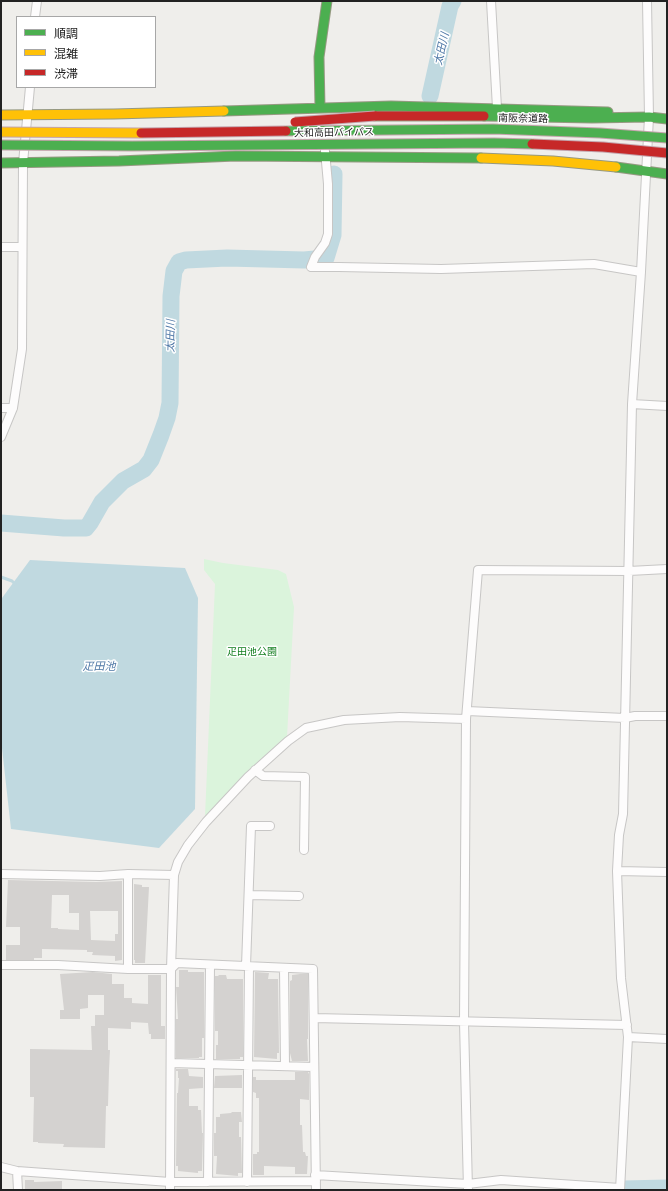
<!DOCTYPE html>
<meta charset="utf-8">
<style>
body{margin:0}
#map{position:relative;width:668px;height:1191px;overflow:hidden;background:#efeeeb;font-family:Arial,"Noto Sans JP",sans-serif}
canvas{display:block}
.frame{position:absolute;inset:0;border:2px solid #222;pointer-events:none}
.legend{position:absolute;left:16px;top:16px;width:140px;height:72px;box-sizing:border-box;background:#fff;border:1px solid #a7a7a7;margin:0;padding:5px 7px;list-style:none;font-size:12px;color:#222}
.legend li{display:flex;align-items:center;gap:8px;height:20px}
.legend b{width:20px;border:1px solid #a7a7a7}
</style>
<div id="map">
<canvas width="668" height="1191"></canvas>
<div class="frame"></div>
<ul class="legend">
<li><b style="height:5px;background:#4caf50"></b>順調</li>
<li><b style="height:5px;background:#ffc107"></b>混雑</li>
<li><b style="height:5px;background:#c62828"></b>渋滞</li>
</ul>
</div>
<script>
const context = document.querySelector('canvas').getContext('2d');
context.lineJoin = 'round';
function paint(path, color) {
  context.fillStyle = color;
  context.fill(path, 'evenodd');
}
function toPath(rows) {
  const path = new Path2D();
  for (const r of rows) {
    path.moveTo(r[0], r[1]);
    for (let i = 2; i < r.length; i += 2) path.lineTo(r[i], r[i + 1]);
  }
  return path;
}
function strokePath(path, color, width, dash) {
  context.strokeStyle = color;
  context.lineWidth = width;
  context.lineCap = dash ? 'butt' : 'round';
  context.setLineDash(dash || []);
  context.stroke(path);
}
function write(font, color, halo, rows, align = 'center') {
  context.font = font + ' Arial,"Noto Sans JP",sans-serif';
  context.lineWidth = 3;
  context.setLineDash([]);
  context.textBaseline = 'middle';
  context.strokeStyle = halo;
  context.fillStyle = color;
  for (const [text, x, y, turn = 0] of rows) {
    context.save();
    context.translate(x, y);
    context.rotate((+turn || 0) * Math.PI / 180);
    context.textAlign = isNaN(turn) ? turn : align;
    if (halo) context.strokeText(text, 0, 0);
    context.fillText(text, 0, 0);
    context.restore();
  }
}
paint(toPath([
 [204,559,223,563,278,570,286,574,294,607,287,737,205,816,215,584,204,570]
]), '#dbf4dc');
paint(toPath([
 [30,560,185,568,198,598,195,809,159,848,11,829,1,739,2,598]
]), '#c0d9e0');
strokePath(toPath([
 [1,577,12,581,15,584]
]), '#c0d9e0', 3);
strokePath(toPath([
 [430,96,450,6,453,1],
 [1,523,64,528,86,528,90,523,102,502,123,481,144,469,151,460,161,435,167,418,170,403,171,296,174,271,179,262,186,260,227,258,304,260,326,258,333,235,334,174],
 [623,1190,623,1189,667,1188]
]), '#c0d9e0', 17);
paint(toPath([
 [8,880,96,882,122,881,122,960,115,961,115,956,92,955,93,952,87,952,87,950,42,949,42,958,34,958,34,960,6,960,6,945,20,945,20,927,6,927],
 [52,895,69,895,69,913,79,913,79,930,58,929,58,928,51,928],
 [90,911,118,911,118,934,115,934,115,941,91,940],
 [134,884,142,885,142,887,149,887,145,963,135,963,135,960,134,960],
 [179,970,188,970,188,972,204,972,204,1038,202,1038,202,1057,199,1057,199,1058,176,1058,176,1019,178,1019,176,987,179,987],
 [93,972,112,974,112,984,124,984,124,998,132,998,132,1003,148,1004,148,975,161,975,161,1026,165,1026,165,1039,151,1039,151,1034,149,1034,148,1023,131,1022,131,1029,108,1028,108,1050,110,1050,109,1070,108,1106,106,1106,105,1148,63,1147,64,1144,38,1143,38,1142,33,1142,34,1097,30,1097,30,1049,92,1050,91,1026,95,1026,95,1015,104,1015,104,995,88,995,88,1008,80,1009,80,1019,60,1019,60,1010,64,1010,60,974],
 [255,972,269,973,268,979,278,979,279,1053,277,1053,277,1059,254,1057],
 [300,974,308,974,308,1039,307,1039,308,1061,292,1061,290,1053,290,981,292,980,292,975],
 [219,975,226,975,227,979,243,979,243,1057,240,1057,240,1059,216,1059,216,1045,218,1045,218,1031,215,1031,215,976,218,976],
 [176,1069,188,1069,189,1076,203,1077,203,1088,189,1089,189,1106,198,1106,198,1110,201,1110,202,1133,203,1133,202,1171,198,1171,198,1173,178,1171,178,1166,176,1166,177,1093,178,1093,179,1078,178,1078,178,1071,176,1071],
 [295,1072,308,1072,309,1074,309,1100,300,1099,300,1125,302,1125,303,1152,305,1152,306,1156,308,1156,307,1174,295,1174,295,1167,264,1166,264,1175,253,1175,253,1154,257,1154,257,1152,259,1152,259,1098,256,1098,256,1093,253,1092,253,1077,256,1077,256,1080,295,1080],
 [242,1075,242,1088,214,1088,215,1076],
 [232,1112,241,1112,242,1122,239,1122,239,1137,241,1137,242,1173,238,1173,238,1176,216,1174,217,1156,214,1156,214,1133,216,1133,216,1117,220,1117,220,1114,231,1113],
 [25,1180,34,1180,34,1182,36,1182,62,1181,62,1190,25,1190]
]), '#d4d2d0');
const street = toPath([
 [491,1,497,108],
 [35,17,37,1],
 [325,151,328,184,328,234,325,243,315,257,311,267,339,267,441,269,594,264,641,272],
 [1,247,22,247],
 [632,404,667,406],
 [1,408,13,408],
 [1,437,13,408,22,349,23,163,30,87],
 [467,711,625,718,635,716,667,716],
 [255,770,263,776,305,777,304,850],
 [617,871,667,872],
 [1,874,100,876,128,874,174,875],
 [128,874,128,969],
 [249,895,299,896],
 [1,965,58,965,128,969,171,969,174,875,178,862,188,845,206,822,248,777,288,741,306,728,344,720,400,717,466,719],
 [246,966,251,826,270,826],
 [284,968,285,1066],
 [314,1018,627,1025],
 [628,1037,667,1039],
 [171,1063,314,1067],
 [1,1167,17,1171,170,1182,316,1181],
 [17,1171,18,1190],
 [315,1175,468,1184,501,1180,620,1188],
 [208,1182,210,965],
 [247,1182,249,966],
 [170,1190,171,969,177,963,313,969,316,1190],
 [468,1190,464,1022,466,719,478,570,629,571,667,569],
 [620,1190,628,1037,621,978,617,871,619,835,623,814,632,404,641,272,649,117,647,1]
]);
const fast = toPath([
 [320,108,319,57,327,1],
 [224,111,391,106,608,112],
 [484,116,592,118,649,117,667,119],
 [1,163,119,161,236,156,481,158],
 [616,167,667,174]
]);
const slow = toPath([
 [1,115,114,114,224,111],
 [481,158,553,161,616,167]
]);
const jam = toPath([
 [375,116,484,116]
]);
strokePath(street, '#c7c6c5', 10);
strokePath(fast, '#969982', 11);
strokePath(slow, '#969982', 11);
strokePath(jam, '#969982', 11);
strokePath(street, '#fdfcfc', 8);
strokePath(fast, '#4caf50', 9);
strokePath(slow, '#ffc107', 9);
strokePath(jam, '#c62828', 9);
const fastBridge = toPath([
 [286,131,493,129,600,133,667,138],
 [1,145,132,146,494,143,532,144]
]);
const slowBridge = toPath([
 [1,132,141,133]
]);
const jamBridge = toPath([
 [295,122,375,116],
 [141,133,286,131],
 [532,144,603,147,667,153]
]);
strokePath(fastBridge, '#c3a3ab', 11, []);
strokePath(slowBridge, '#c3a3ab', 11, []);
strokePath(jamBridge, '#c3a3ab', 11, []);
strokePath(fastBridge, '#4caf50', 9);
strokePath(slowBridge, '#ffc107', 9);
strokePath(jamBridge, '#c62828', 9);
write('10px', '#222', '#fff', [
 ["南阪奈道路",523,119,1],
 ["大和高田バイパス",334,133,-1]
]);
write('10px', '#117e1e', '#fff', [
 ["疋田池公園",252,652]
]);
write('italic 11px', '#4e77a6', '#fff', [
 ["太田川",442,49,-77],
 ["太田川",171,336,-89],
 ["疋田池",99,667]
]);
</script>
